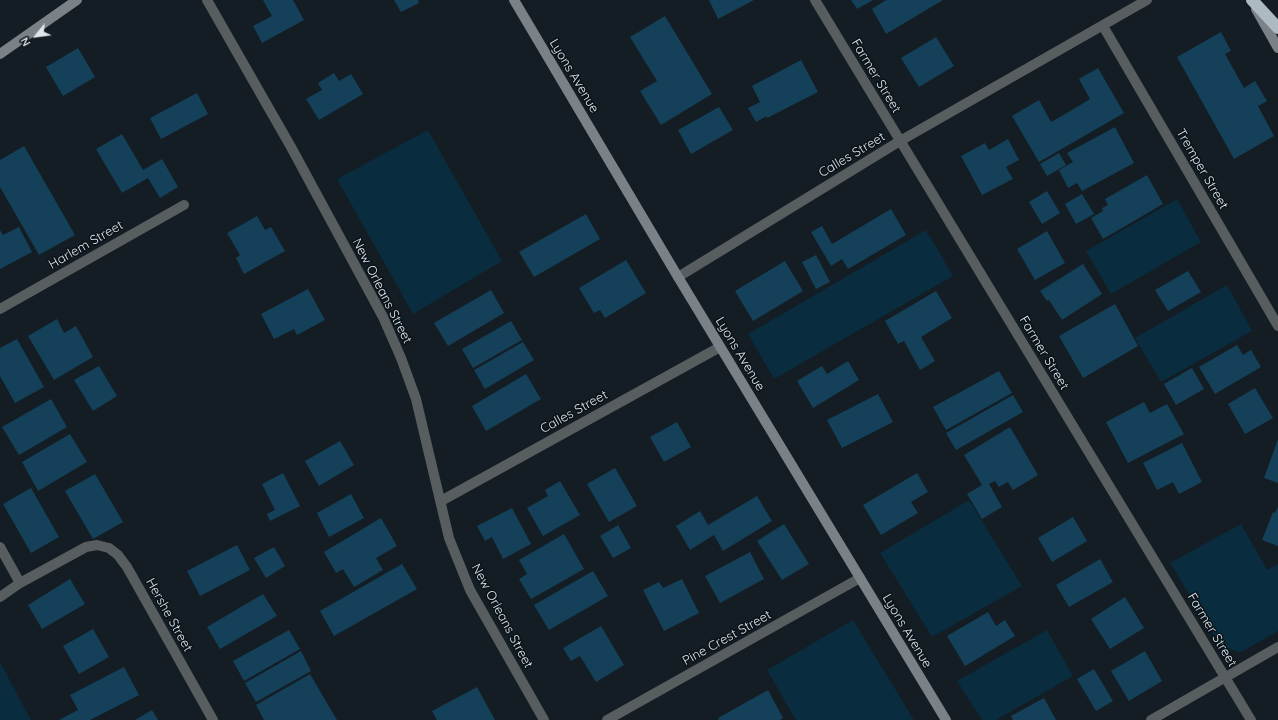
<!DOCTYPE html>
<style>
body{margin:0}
#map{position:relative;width:1278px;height:720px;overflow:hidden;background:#131d23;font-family:Quicksand,sans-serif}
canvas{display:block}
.north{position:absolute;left:16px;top:16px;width:40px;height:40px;-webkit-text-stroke:3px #0a1319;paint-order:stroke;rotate:241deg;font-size:11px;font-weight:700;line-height:16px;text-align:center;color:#e0e7eb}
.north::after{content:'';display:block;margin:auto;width:14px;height:18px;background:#e0e7eb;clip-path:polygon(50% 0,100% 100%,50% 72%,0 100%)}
</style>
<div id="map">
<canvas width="1278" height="720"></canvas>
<div class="north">N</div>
</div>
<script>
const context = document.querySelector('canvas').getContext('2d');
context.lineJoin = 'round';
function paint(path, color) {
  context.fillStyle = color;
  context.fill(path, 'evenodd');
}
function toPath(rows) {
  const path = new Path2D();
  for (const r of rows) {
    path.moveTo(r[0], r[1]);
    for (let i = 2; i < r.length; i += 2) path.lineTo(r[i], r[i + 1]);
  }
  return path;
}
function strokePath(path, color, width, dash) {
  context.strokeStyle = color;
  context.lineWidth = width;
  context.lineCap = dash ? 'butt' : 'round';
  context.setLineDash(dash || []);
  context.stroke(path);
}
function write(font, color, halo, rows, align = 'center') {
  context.font = font + ' Quicksand,sans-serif';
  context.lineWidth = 3;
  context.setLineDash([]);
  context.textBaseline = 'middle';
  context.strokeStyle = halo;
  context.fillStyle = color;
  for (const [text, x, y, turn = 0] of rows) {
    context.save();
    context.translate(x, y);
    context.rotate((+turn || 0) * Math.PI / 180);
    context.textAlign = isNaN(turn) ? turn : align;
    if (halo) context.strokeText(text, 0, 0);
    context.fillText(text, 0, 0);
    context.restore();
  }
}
paint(toPath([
 [428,130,502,261,413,314,337,179],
 [1177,199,1201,242,1111,294,1086,251],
 [926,230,953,276,774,379,748,334],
 [1227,285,1252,331,1161,382,1135,338],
 [969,500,1022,586,932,637,880,553],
 [1241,524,1267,570,1278,564,1278,631,1243,651,1238,652,1224,647,1217,640,1170,563],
 [853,620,914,720,796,720,767,670],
 [1047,630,1073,676,996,720,982,720,957,681],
 [0,662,31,720,0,720]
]), '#0a2c3f');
paint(toPath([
 [263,0,293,0,304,20,262,43,253,26,272,16],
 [394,0,418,0,419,3,401,12],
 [709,0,754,0,718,19],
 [851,0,873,0,857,9],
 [886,0,943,0,886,34,872,9],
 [665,16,712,94,661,125,640,91,657,81,630,37],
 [1221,32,1231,51,1225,54,1244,88,1255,81,1267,101,1258,106,1274,136,1234,159,1177,57],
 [936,37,954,66,919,87,901,58],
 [78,48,95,77,63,96,46,67],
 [801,60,818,92,767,118,767,116,756,122,748,108,760,102,752,86],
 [1098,68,1124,113,1039,162,1012,116,1039,100,1051,122,1067,113,1090,99,1079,79],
 [334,73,339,81,351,74,363,94,319,120,306,99,322,90,318,83],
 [197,93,208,114,161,139,150,118],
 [719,107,733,130,691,154,678,130],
 [1115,127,1134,163,1082,191,1077,183,1068,188,1059,170,1073,162,1067,153],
 [122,134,143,170,162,159,178,187,160,198,148,178,122,193,96,149],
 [1008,139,1019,160,1006,167,1013,179,982,195,961,156,985,143,989,150],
 [24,146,75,235,39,255,0,187,0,160],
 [1059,153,1066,165,1047,176,1040,164],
 [1147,175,1163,204,1103,239,1091,218,1103,211,1102,208,1108,205,1105,199],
 [1047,191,1060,213,1042,224,1029,202],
 [1082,194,1094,214,1076,224,1065,204],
 [891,209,906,235,848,269,842,259,831,266,811,232,822,226,832,244],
 [586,214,600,239,534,277,519,252],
 [257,216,265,230,271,227,285,251,244,274,236,258,240,255,227,233],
 [19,227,32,252,0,269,0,230,3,235],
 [1047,231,1065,263,1035,280,1017,249],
 [816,255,830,282,816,289,802,262],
 [626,260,646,293,605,318,600,310,594,313,579,288],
 [785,261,803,291,753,321,735,291],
 [1083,264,1102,294,1062,320,1049,300,1047,301,1040,291],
 [1188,271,1201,292,1168,311,1155,290],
 [308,289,325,320,297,335,294,329,274,339,261,314],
 [491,290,504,313,448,346,434,323],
 [936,291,952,318,921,337,935,361,920,370,904,341,898,344,885,321],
 [1115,304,1138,346,1083,378,1059,336],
 [57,319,64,333,76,326,93,357,54,380,28,336],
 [511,321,522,340,473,368,462,349],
 [17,339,44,387,15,403,0,376,0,348],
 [523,342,534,360,485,389,474,370],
 [1237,345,1243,355,1251,350,1261,367,1215,394,1199,367],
 [848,361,859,380,813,408,797,381,822,366,827,374],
 [99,366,117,396,93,411,74,380],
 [1192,368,1204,389,1176,405,1164,384],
 [999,371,1012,393,946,430,933,407],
 [526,374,541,399,486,431,472,406],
 [1255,388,1273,418,1245,434,1228,404],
 [878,394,893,422,842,448,827,420],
 [1013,395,1023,412,956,450,946,433],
 [51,399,67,427,19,455,2,427],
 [1144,402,1150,413,1167,404,1184,434,1128,463,1106,422],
 [677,422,691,447,664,462,650,437],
 [1010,427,1038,475,1013,490,1008,482,999,487,995,481,989,484,1002,507,982,519,967,494,982,485,964,455],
 [70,434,87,462,38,491,22,462],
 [1278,439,1278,483,1264,478],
 [340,441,354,465,319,486,305,461],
 [1182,443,1202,482,1179,494,1173,482,1157,490,1143,463],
 [615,468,637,506,609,522,587,484],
 [283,473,300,506,270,521,267,514,275,510,262,484],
 [917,473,928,492,911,502,918,513,881,535,863,505],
 [95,474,123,522,93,539,65,491],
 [560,481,580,515,543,536,527,508,548,496,545,490],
 [31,488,59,537,31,553,3,504],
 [351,494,364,518,329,537,317,513],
 [757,496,772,521,723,551,714,535,690,550,676,526,700,511,708,525],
 [1278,507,1278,546,1262,540,1273,512,1275,513],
 [512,508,531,544,503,559,492,537,485,541,477,526],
 [1073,517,1087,541,1052,562,1038,538],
 [381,518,397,546,376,558,383,570,354,587,343,569,336,573,324,552],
 [784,524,809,564,782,580,757,541],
 [618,525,631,548,613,558,600,536],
 [564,534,584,569,531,599,519,579,527,574,519,560],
 [237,545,250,570,200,596,187,571],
 [274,547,285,566,266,578,254,558],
 [750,552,764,579,720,603,705,576],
 [1100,559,1113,582,1069,607,1056,585],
 [402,564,417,589,334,636,320,611],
 [593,571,608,596,549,630,534,605],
 [70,579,85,604,42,629,28,605],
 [682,579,699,613,664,631,643,590,659,582,663,588],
 [263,594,277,616,220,649,207,627],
 [1125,597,1144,628,1110,649,1091,619],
 [988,612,996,626,1005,620,1015,636,965,666,947,636],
 [601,626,624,665,596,682,580,656,571,661,563,648],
 [93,629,109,657,79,674,63,646],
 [289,630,300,649,244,681,233,661],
 [301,651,311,671,256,702,245,683],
 [1145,651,1162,681,1129,701,1111,671],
 [124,667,139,695,90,720,59,720,78,710,70,695],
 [1094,669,1113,701,1096,711,1077,679],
 [310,674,337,720,264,720,256,705],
 [477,687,495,720,437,720,432,711],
 [768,690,783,718,780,720,719,720,718,718],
 [1044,698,1056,720,1013,720,1011,716],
 [152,710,158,720,135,720]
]), '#144159');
strokePath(toPath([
 [207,0,291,147,383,317,401,358,416,399,449,538,470,590,544,720],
 [815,0,1251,720],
 [1103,26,1278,326],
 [678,277,900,141,1147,0],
 [0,309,184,205],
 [441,501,720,347],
 [0,547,20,583],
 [0,597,20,583,86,547,97,545,109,548,118,555,127,567,213,720],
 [607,720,860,578],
 [1151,720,1278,647]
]), '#585d60', 10);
strokePath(toPath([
 [514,0,678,277,946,720],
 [1256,9,1278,48],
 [0,54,77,0]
]), '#7a8288', 10);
strokePath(toPath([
 [1252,0,1278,28]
]), '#adbac2', 12);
write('13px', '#e0e7eb', '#0a1319', [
 ["Lyons Avenue",574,76,59],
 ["Farmer Street",876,76,59],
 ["Calles Street",852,155,-31],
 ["Tremper Street",1202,169,60],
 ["Harlem Street",86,245,-30],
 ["New Orleans Street",382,291,63],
 ["Farmer Street",1044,353,59],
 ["Lyons Avenue",740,354,59],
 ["Calles Street",574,412,-29],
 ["Hershe Street",169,615,61],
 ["New Orleans Street",502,616,62],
 ["Farmer Street",1212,630,59],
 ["Lyons Avenue",907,631,59],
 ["Pine Crest Street",727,638,-29]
]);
</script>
